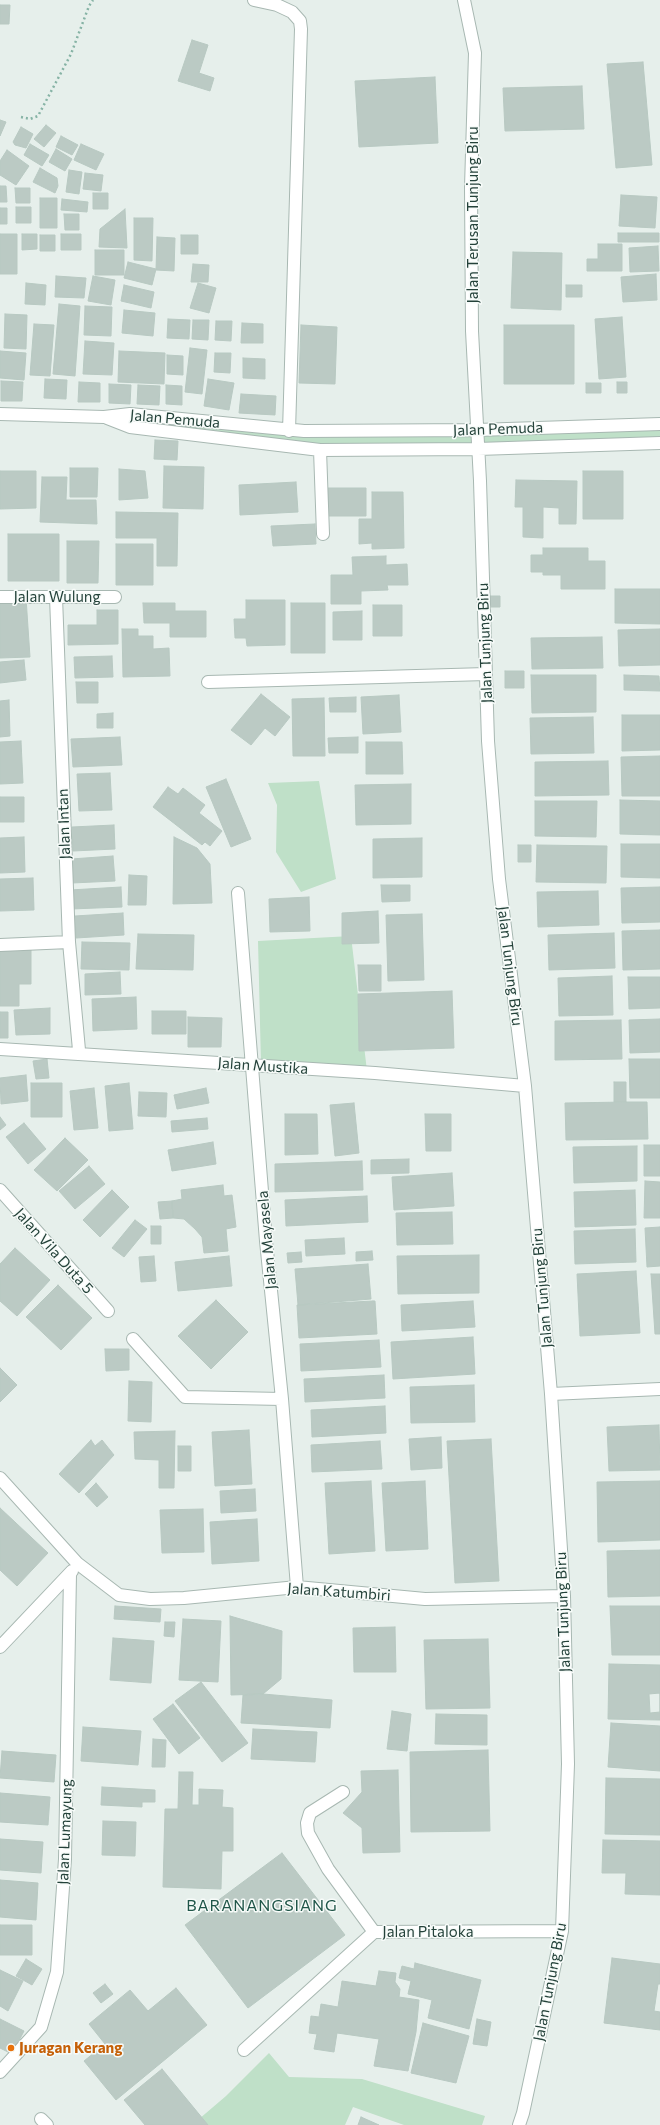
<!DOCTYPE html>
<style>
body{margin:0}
canvas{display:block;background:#e6efeb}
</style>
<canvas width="660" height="2125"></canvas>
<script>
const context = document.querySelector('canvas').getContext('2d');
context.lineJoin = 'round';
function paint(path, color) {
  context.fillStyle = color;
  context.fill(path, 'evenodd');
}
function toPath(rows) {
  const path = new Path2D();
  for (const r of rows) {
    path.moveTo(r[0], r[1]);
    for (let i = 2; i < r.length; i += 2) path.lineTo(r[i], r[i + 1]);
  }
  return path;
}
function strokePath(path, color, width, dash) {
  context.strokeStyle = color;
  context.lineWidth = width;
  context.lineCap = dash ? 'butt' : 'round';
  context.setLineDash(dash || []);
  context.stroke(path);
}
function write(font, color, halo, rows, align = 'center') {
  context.font = font + ' Commissioner,sans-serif';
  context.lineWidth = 3;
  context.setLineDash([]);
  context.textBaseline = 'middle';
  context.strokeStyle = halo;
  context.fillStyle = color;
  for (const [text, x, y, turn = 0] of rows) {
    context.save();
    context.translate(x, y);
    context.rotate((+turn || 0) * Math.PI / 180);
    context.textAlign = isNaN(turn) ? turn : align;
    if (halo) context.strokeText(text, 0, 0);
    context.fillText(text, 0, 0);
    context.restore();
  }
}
paint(toPath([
 [104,417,289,431,660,424,660,443,320,450],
 [319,781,336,879,301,892,276,852,277,805,268,783],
 [351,936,367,1071,261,1064,258,941],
 [269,2053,289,2077,362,2079,485,2116,482,2125,404,2125,353,2107,345,2125,192,2125,226,2096]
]), '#bfe0c8');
const building = toPath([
 [0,5,10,5,9,24,0,24,0,5],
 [192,40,208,45,199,73,214,78,210,91,178,81,192,40],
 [643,62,652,165,616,168,607,64,643,62],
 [435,77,438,143,359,147,355,81,435,77],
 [582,86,584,129,505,131,503,88,582,86],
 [0,120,6,122,0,136,0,120],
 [46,125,56,133,44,147,34,139,46,125],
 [21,127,33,134,26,148,15,145,13,142,21,127],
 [61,136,78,145,72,155,56,147,61,136],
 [30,144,49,155,42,166,24,155,30,144],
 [81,144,104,154,96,170,74,160,81,144],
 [56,149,72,159,65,171,49,162,56,149],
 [7,150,29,166,16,185,0,175,0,161,7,150],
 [40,168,57,178,58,186,55,193,33,182,40,168],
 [69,170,82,172,79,194,66,192,69,170],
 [85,173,103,175,101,191,83,189,85,173],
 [0,186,6,186,7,202,0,202,0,186],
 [15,188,30,188,30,203,16,203,15,188],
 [93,193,108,193,108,209,93,209,93,193],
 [621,195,657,197,655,228,619,226,621,195],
 [40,198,57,198,57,228,40,228,40,198],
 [62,199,88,202,87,212,61,210,62,199],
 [16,207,31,207,31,223,16,223,16,207],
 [0,208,7,208,7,224,0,224,0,208],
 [125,209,127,248,99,247,100,229,125,209],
 [64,214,79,214,79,230,65,230,64,214],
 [134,218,153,218,152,261,134,260,134,218],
 [618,233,659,233,659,242,618,242,618,233],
 [0,234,17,234,17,274,0,274,0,234],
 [22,234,37,234,37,249,22,250,22,234],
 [61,234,81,234,81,250,61,250,61,234],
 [40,235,55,235,55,251,40,251,40,235],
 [181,235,198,235,198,254,181,254,181,235],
 [157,237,175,238,174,271,156,270,157,237],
 [598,244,622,244,622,271,587,271,587,259,598,259,598,244],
 [658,246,659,271,630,272,629,248,658,246],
 [95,250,124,250,124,275,95,275,95,250],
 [513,252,562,253,561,310,511,308,513,252],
 [128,262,156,269,152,285,124,278,128,262],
 [193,264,209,265,208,282,191,282,193,264],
 [656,274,657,300,623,302,621,277,656,274],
 [56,276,86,278,84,298,55,297,56,276],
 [93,276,115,280,111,305,88,301,93,276],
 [26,283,46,285,45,305,25,304,26,283],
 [198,283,216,288,209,313,190,308,198,283],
 [124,285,154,292,151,308,121,301,124,285],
 [566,285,582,285,582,297,566,297,566,285],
 [59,304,80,306,75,376,53,374,59,304],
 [85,306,112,307,111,336,84,335,85,306],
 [124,310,155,313,153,336,122,333,124,310],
 [5,314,27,315,26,349,4,348,5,314],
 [622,317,626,377,599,379,595,319,622,317],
 [168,319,190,320,189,339,167,338,168,319],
 [193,320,209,320,208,340,192,339,193,320],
 [216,321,232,321,231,341,215,340,216,321],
 [242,323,263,324,263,343,241,343,242,323],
 [34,324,54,325,50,376,30,375,34,324],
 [301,325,337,327,335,384,299,383,301,325],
 [504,325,574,325,574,384,504,384,504,325],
 [85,341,114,343,112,375,83,374,85,341],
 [190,348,207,350,202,394,185,392,190,348],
 [0,351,26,353,24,380,0,378,0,351],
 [119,351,165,353,164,384,118,382,119,351],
 [215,353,231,353,230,373,214,372,215,353],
 [167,355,183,356,183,375,167,374,167,355],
 [243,358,265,359,265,379,243,378,243,358],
 [45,379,67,380,66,399,44,398,45,379],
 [208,379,234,383,229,410,204,406,208,379],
 [1,381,23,382,22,401,1,401,1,381],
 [79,382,100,383,100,402,78,402,79,382],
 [617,382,627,382,627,393,617,393,617,382],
 [586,383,601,383,601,393,586,393,586,383],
 [109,384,131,385,130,404,109,403,109,384],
 [138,385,160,386,159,405,137,404,138,385],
 [166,385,182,386,182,405,166,404,166,385],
 [241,394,276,396,275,415,239,413,241,394],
 [155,440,178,441,177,460,154,459,155,440],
 [164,466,204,467,203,509,163,508,164,466],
 [70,468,98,468,97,497,70,497,70,468],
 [119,469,145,471,148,498,119,500,119,469],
 [0,471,36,471,36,508,0,509,0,471],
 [583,471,623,471,623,519,583,519,583,471],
 [42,477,67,477,66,500,96,500,97,524,40,522,42,477],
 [516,480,577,481,576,524,559,524,559,508,543,507,543,538,523,537,523,507,515,507,516,480],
 [296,482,298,512,240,515,239,485,296,482],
 [326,488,366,488,366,516,326,516,326,488],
 [372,492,403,492,404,548,372,549,372,543,359,544,359,519,372,519,372,492],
 [116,512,178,513,177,566,157,566,157,538,116,538,116,512],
 [315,524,316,544,273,546,271,526,315,524],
 [8,534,59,534,59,581,8,581,8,534],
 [67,541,99,541,98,583,67,583,67,541],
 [116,544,153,544,153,585,116,585,116,544],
 [543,548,588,548,588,561,605,561,605,589,561,589,561,575,543,575,543,572,531,572,531,555,543,555,543,548],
 [386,556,386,565,407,564,408,585,387,585,388,590,361,591,361,604,331,604,331,575,353,575,352,557,386,556],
 [615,589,660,589,660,624,615,623,615,589],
 [487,596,500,596,500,607,487,607,487,596],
 [26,598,30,657,0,658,0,600,26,598],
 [246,600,285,600,285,645,247,646,246,638,235,638,234,619,246,619,246,600],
 [143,603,175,603,175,611,206,611,206,637,170,637,170,623,144,623,143,603],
 [291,603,325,603,325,653,291,653,291,603],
 [373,605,402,605,402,636,373,636,373,605],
 [97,610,118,610,118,644,68,645,68,625,97,625,97,610],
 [362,611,362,640,333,640,333,612,362,611],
 [122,629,138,629,138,636,153,636,153,649,169,648,170,676,123,677,122,629],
 [660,629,660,665,619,666,618,630,660,629],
 [602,637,603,668,532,669,531,638,602,637],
 [112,656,113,677,75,678,74,657,112,656],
 [24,660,26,680,0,683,0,662,24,660],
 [505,671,524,671,524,688,505,688,505,671],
 [531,675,596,675,596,712,532,713,531,675],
 [624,675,659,676,660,691,624,690,624,675],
 [76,682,98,682,98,703,77,703,76,682],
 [261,694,290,717,275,736,265,728,251,745,231,730,261,694],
 [399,695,401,732,363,734,361,697,399,695],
 [356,697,356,712,330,712,329,698,356,697],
 [324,698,325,756,293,756,292,699,324,698],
 [9,700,10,736,0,737,0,701,9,700],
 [113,713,113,728,97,728,97,714,113,713],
 [622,715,660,715,660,750,622,751,622,715],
 [593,717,594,753,531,754,530,718,593,717],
 [120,737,122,765,73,767,71,739,120,737],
 [358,737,358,753,329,753,328,738,358,737],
 [21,741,23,783,0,784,0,742,21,741],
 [366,742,402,742,403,774,366,774,366,742],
 [660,756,660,796,622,796,621,757,660,756],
 [608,761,609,795,535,796,535,762,608,761],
 [110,773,112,810,79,811,77,774,110,773],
 [226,779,251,839,231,847,206,787,226,779],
 [411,784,411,824,356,825,355,785,411,784],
 [168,787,178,794,183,788,205,805,199,813,222,831,210,846,205,842,202,845,153,807,168,787],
 [0,797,24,797,24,822,0,822,0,797],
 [620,800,660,801,660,835,620,834,620,800],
 [535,801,597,801,596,837,535,836,535,801],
 [114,825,115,849,73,851,72,827,114,825],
 [24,837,25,872,0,873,0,838,24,837],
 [174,837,197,848,210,864,212,903,173,904,174,837],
 [422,838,422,877,373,878,373,839,422,838],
 [621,844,660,844,660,878,621,877,621,844],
 [518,845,531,845,531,862,518,862,518,845],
 [537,845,607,846,606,883,536,882,537,845],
 [113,856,115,881,72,883,71,859,113,856],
 [129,875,147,876,146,905,128,905,129,875],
 [33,878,34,910,0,911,0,879,33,878],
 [381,885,410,885,410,901,382,902,381,885],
 [121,887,122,907,71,909,70,890,121,887],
 [660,887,660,922,622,923,621,888,660,887],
 [598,891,599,925,538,927,537,892,598,891],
 [309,897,310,931,270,932,269,899,309,897],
 [378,911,379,943,342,944,342,913,378,911],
 [123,913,124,935,76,938,75,916,123,913],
 [422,914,424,980,388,981,386,915,422,914],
 [660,930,660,969,623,970,622,931,660,930],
 [614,933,615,968,549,970,548,935,614,933],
 [138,934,194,935,193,970,136,969,138,934],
 [82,942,130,943,129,970,81,969,82,942],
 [0,950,31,950,31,984,19,984,19,1006,0,1006,0,950],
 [358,965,381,965,381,991,359,991,358,965],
 [120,972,121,994,85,995,85,974,120,972],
 [612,976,613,1015,559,1016,558,978,612,976],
 [628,977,660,977,660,1008,629,1009,628,977],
 [452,991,454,1048,359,1051,358,994,452,991],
 [136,997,137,1029,93,1031,92,999,136,997],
 [50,1008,50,1034,16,1035,14,1010,50,1008],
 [152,1011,186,1011,186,1034,152,1034,152,1011],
 [0,1012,8,1012,8,1038,0,1038,0,1012],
 [188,1017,222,1018,221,1047,188,1047,188,1017],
 [660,1019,660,1052,630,1053,629,1020,660,1019],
 [621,1020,622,1059,555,1060,555,1021,621,1020],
 [47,1059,49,1078,36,1079,33,1061,47,1059],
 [629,1059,660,1059,660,1098,630,1098,629,1059],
 [26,1075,28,1101,1,1104,0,1078,26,1075],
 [614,1082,626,1082,626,1102,614,1102,614,1082],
 [31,1083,62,1083,62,1117,31,1117,31,1083],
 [129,1083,133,1129,109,1131,105,1086,129,1083],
 [94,1088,98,1128,74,1130,70,1091,94,1088],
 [206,1088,209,1103,177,1109,174,1095,206,1088],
 [139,1092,167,1093,166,1117,138,1116,139,1092],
 [626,1102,647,1102,648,1139,566,1140,565,1103,626,1102],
 [354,1103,359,1153,335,1156,330,1105,354,1103],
 [285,1114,317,1114,318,1154,285,1155,285,1114],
 [425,1114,451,1114,451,1151,426,1151,425,1114],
 [0,1117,6,1125,0,1130,0,1117],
 [207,1118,208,1129,172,1132,171,1121,207,1118],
 [24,1123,46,1149,28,1164,6,1137,24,1123],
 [65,1138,88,1160,57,1191,34,1170,65,1138],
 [213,1142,216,1164,172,1171,168,1150,213,1142],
 [644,1145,660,1145,660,1176,644,1176,644,1145],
 [637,1146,637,1181,574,1183,573,1147,637,1146],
 [409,1159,409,1173,371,1174,371,1160,409,1159],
 [362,1161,363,1190,275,1192,275,1164,362,1161],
 [89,1166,105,1184,75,1209,59,1191,89,1166],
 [452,1173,454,1206,394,1210,392,1177,452,1173],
 [645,1181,660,1182,660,1218,644,1218,645,1181],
 [223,1185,224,1196,232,1195,236,1227,226,1229,228,1251,204,1253,202,1237,195,1229,184,1219,173,1218,172,1201,182,1199,181,1190,223,1185],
 [112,1190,129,1207,100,1237,83,1220,112,1190],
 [635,1190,636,1225,575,1227,574,1192,635,1190],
 [367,1196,368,1222,286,1226,285,1200,367,1196],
 [172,1201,173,1218,160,1219,158,1202,172,1201],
 [452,1212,453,1244,397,1245,396,1213,452,1212],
 [135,1220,147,1229,124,1257,112,1248,135,1220],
 [151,1226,161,1226,161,1244,151,1244,151,1226],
 [660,1227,660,1266,647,1267,645,1228,660,1227],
 [635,1229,636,1262,575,1264,574,1231,635,1229],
 [344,1238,345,1254,306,1256,305,1240,344,1238],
 [15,1248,50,1280,17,1316,0,1301,0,1264,15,1248],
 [372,1251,373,1260,356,1261,356,1252,372,1251],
 [301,1252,302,1262,288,1263,287,1253,301,1252],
 [479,1255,479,1293,398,1294,397,1256,479,1255],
 [154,1256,156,1281,141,1282,139,1257,154,1256],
 [229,1256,232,1286,178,1291,175,1262,229,1256],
 [368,1264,371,1299,298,1305,295,1269,368,1264],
 [636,1271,640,1333,580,1336,577,1274,636,1271],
 [651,1274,660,1274,660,1334,655,1334,651,1274],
 [58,1285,92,1318,61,1350,26,1317,58,1285],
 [216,1300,248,1332,211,1369,178,1336,216,1300],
 [373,1301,375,1301,377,1334,299,1338,297,1305,373,1301],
 [473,1301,475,1327,402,1331,401,1305,473,1301],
 [473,1337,475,1374,393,1379,391,1342,473,1337],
 [379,1340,381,1367,301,1371,300,1344,379,1340],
 [105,1349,129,1349,129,1370,106,1371,105,1349],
 [0,1368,17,1385,0,1402,0,1368],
 [384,1375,385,1398,305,1402,304,1379,384,1375],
 [129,1381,152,1382,151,1422,128,1421,129,1381],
 [474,1385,475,1422,411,1423,410,1387,474,1385],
 [385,1406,386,1433,312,1437,311,1410,385,1406],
 [659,1425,660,1470,609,1471,607,1427,659,1425],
 [249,1430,252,1484,215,1486,212,1432,249,1430],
 [175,1431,174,1488,159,1488,159,1460,135,1459,134,1432,175,1431],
 [441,1437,442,1468,411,1470,409,1439,441,1437],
 [491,1439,499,1581,455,1583,447,1441,491,1439],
 [91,1440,95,1446,102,1440,114,1455,79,1493,59,1474,91,1440],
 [380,1441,382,1469,312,1472,311,1445,380,1441],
 [178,1446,191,1446,191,1471,178,1471,178,1446],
 [371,1481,375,1551,329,1554,325,1483,371,1481],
 [425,1481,428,1549,386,1551,382,1483,425,1481],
 [660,1481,660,1540,598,1542,597,1482,660,1481],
 [96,1483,108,1497,97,1507,85,1494,96,1483],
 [255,1489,256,1511,221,1513,220,1491,255,1489],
 [0,1508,48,1553,17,1586,0,1570,0,1508],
 [203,1509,204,1552,162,1553,160,1510,203,1509],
 [257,1519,259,1561,212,1564,210,1522,257,1519],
 [660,1550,660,1596,608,1597,607,1551,660,1550],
 [115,1606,161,1609,160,1622,114,1619,115,1606],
 [610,1606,660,1606,660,1655,612,1655,610,1606],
 [230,1616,282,1631,281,1679,263,1694,231,1695,230,1616],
 [183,1619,221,1621,218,1682,179,1680,183,1619],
 [165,1622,175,1622,174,1637,164,1636,165,1622],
 [395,1627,396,1672,354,1672,353,1628,395,1627],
 [113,1638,154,1641,151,1683,110,1680,113,1638],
 [488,1639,490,1708,426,1709,424,1640,488,1639],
 [609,1664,660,1665,660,1720,608,1719,609,1664],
 [201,1682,248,1743,222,1762,175,1701,201,1682],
 [660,1693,660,1712,650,1713,649,1694,660,1693],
 [263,1694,332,1700,330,1728,241,1723,243,1695,263,1694],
 [173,1704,200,1738,179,1754,153,1719,173,1704],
 [392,1711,411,1714,407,1751,387,1749,392,1711],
 [436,1714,487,1715,487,1745,435,1744,436,1714],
 [611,1723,660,1726,660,1771,608,1767,611,1723],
 [83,1727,141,1731,138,1765,81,1761,83,1727],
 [253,1729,317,1732,315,1762,251,1759,253,1729],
 [153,1739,166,1740,165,1767,152,1767,153,1739],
 [488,1750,490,1831,411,1832,410,1752,488,1750],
 [2,1751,56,1755,54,1782,0,1778,2,1751],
 [398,1770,400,1852,363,1853,362,1828,343,1813,362,1792,361,1771,398,1770],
 [179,1772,193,1772,192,1805,199,1805,199,1789,223,1790,222,1807,233,1808,233,1851,222,1851,221,1889,163,1887,165,1809,178,1809,179,1772],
 [606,1778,660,1779,660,1835,605,1834,606,1778],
 [102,1787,155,1790,155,1802,142,1802,142,1807,101,1805,102,1787],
 [0,1793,50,1797,48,1825,0,1822,0,1793],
 [103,1821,136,1822,135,1856,102,1855,103,1821],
 [0,1839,43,1842,41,1873,0,1870,0,1839],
 [603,1840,660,1841,660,1895,625,1894,626,1873,602,1873,603,1840],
 [282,1853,345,1935,248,2008,185,1925,282,1853],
 [0,1880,38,1883,36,1920,0,1917,0,1880],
 [0,1925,32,1925,32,1955,0,1955,0,1925],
 [612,1958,660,1964,660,1984,658,1984,654,2011,660,2012,660,2030,604,2023,612,1958],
 [26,1959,42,1969,32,1985,16,1976,26,1959],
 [415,1963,481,1980,469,2029,428,2018,432,2000,408,1994,411,1981,399,1978,402,1966,414,1969,415,1963],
 [0,1970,23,1981,8,2011,0,2006,0,1970],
 [379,1971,396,1973,395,1982,400,1989,399,1997,419,2000,416,2032,408,2071,374,2066,379,2039,337,2033,334,2052,314,2049,317,2034,309,2033,311,2016,319,2017,321,2004,338,2007,342,1981,376,1986,379,1971],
 [105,1984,113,1994,101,2003,93,1993,105,1984],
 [176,1988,207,2025,116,2100,84,2061,105,2044,89,2024,130,1990,148,2011,176,1988],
 [0,2019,24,2031,12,2054,0,2048,0,2019],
 [477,2019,491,2022,487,2046,473,2044,477,2019],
 [423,2023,469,2036,456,2083,411,2073,423,2023],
 [162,2069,208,2125,145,2125,124,2100,162,2069],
 [361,2117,379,2125,358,2125,361,2117]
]);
paint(building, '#bbcac4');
strokePath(building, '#b8c9c2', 1);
const minor = toPath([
 [254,0,277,5,292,12,300,21,301,29,289,431],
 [464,0,475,53,471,187,472,331,480,481,488,741,499,879,525,1086,551,1394,564,1596,568,1764,562,1931,523,2113,519,2125],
 [0,414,104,417,130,414,304,431,477,430,660,424],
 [107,418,130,427,320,450,478,449,660,443],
 [320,450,323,534],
 [0,597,115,597],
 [56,597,69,942,79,1050],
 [208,682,486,674],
 [238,893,266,1241,282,1399,297,1587],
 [0,945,69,942],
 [0,1049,375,1073,525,1086],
 [0,1190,108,1311],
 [133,1339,185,1397,282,1399],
 [551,1394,660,1389],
 [0,1478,77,1563,119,1595,150,1599,184,1598,297,1587,425,1599,564,1596],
 [0,1647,72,1571],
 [343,1792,310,1813,307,1823,308,1833,328,1869,374,1932],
 [244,2050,374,1932,562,1931],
 [0,2072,41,2027,57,1972,65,1859,70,1574],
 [41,2119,47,2125]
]);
strokePath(minor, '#a8b8b2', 14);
strokePath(toPath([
 [21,117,30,119,38,116,71,54,89,6,93,0]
]), '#86b3a5', 2.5, [2, 3]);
strokePath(minor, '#fff', 12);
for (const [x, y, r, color] of [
 [11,2048,4,"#e8710a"]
]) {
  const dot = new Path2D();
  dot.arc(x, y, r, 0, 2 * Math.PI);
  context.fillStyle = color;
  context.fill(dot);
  strokePath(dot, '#f7fbf9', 1.5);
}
write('15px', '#24423a', '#f7fbf9', [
 ["Jalan Terusan Tunjung Biru",473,215,-90],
 ["Jalan Pemuda",175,419,5],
 ["Jalan Pemuda",498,429,-2],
 ["Jalan Wulung",57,597],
 ["Jalan Tunjung Biru",485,643,-92],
 ["Jalan Intan",64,824,-92],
 ["Jalan Tunjung Biru",510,966,83],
 ["Jalan Mustika",263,1066,4],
 ["Jalan Mayasela",267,1240,-95],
 ["Jalan Vila Duta 5",54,1251,48],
 ["Jalan Tunjung Biru",542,1288,-95],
 ["Jalan Katumbiri",339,1592,4],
 ["Jalan Tunjung Biru",563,1612,-92],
 ["Jalan Lumayung",65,1832,-88],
 ["Jalan Pitaloka",428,1932],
 ["Jalan Tunjung Biru",550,1982,-79]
]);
write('bold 15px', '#c56008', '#f7fbf9', [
 ["Juragan Kerang",19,2048]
], 'left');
context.letterSpacing = '1px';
write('16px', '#1f5548', '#f7fbf9', [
 ["BARANANGSIANG",262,1906]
]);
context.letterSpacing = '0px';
</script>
